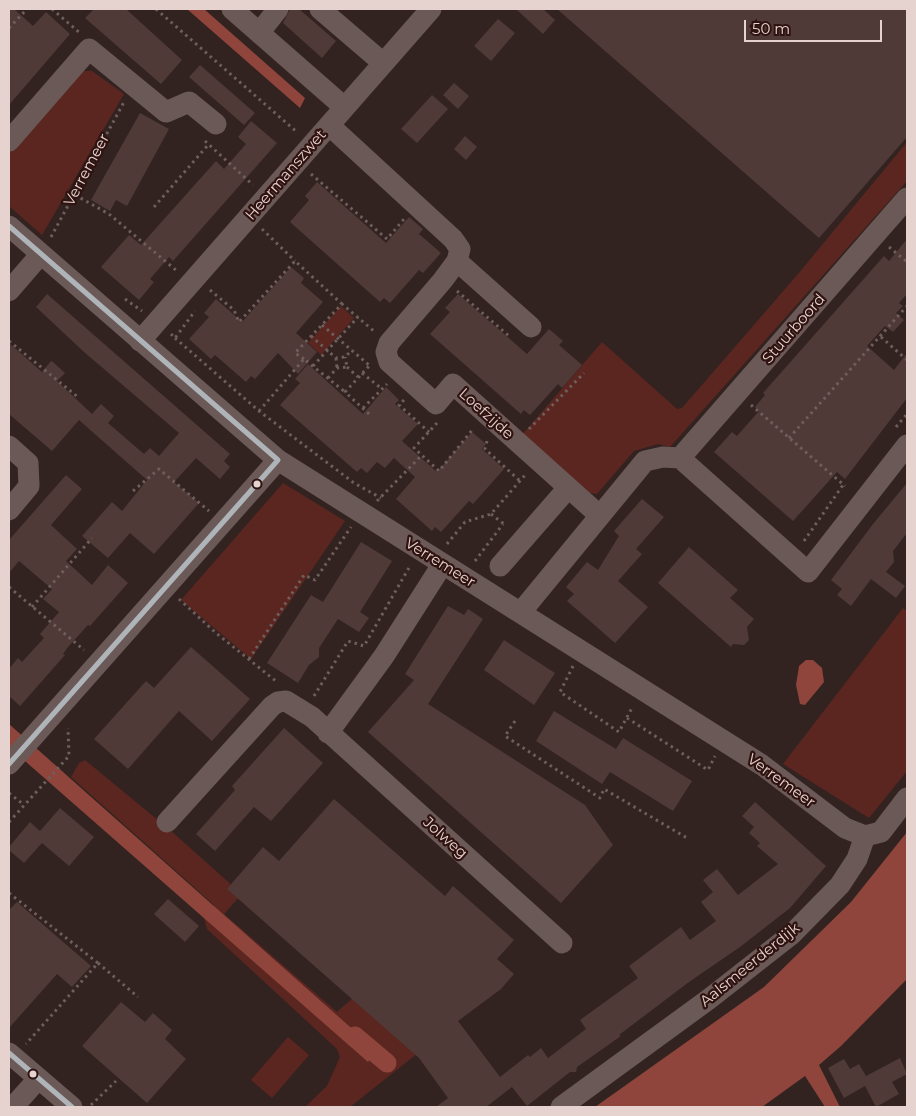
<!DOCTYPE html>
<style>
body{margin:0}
#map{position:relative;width:916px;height:1116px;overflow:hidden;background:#322321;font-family:Montserrat,sans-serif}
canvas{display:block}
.frame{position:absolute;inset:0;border:10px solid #e6d2ce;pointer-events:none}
.scale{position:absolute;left:744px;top:20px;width:138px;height:22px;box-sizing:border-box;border:2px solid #e6d2ce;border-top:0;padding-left:6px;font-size:15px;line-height:18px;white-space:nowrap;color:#e6d2ce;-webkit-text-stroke:4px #2f1310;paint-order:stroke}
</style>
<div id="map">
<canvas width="916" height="1116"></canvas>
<div class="frame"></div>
<div class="scale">50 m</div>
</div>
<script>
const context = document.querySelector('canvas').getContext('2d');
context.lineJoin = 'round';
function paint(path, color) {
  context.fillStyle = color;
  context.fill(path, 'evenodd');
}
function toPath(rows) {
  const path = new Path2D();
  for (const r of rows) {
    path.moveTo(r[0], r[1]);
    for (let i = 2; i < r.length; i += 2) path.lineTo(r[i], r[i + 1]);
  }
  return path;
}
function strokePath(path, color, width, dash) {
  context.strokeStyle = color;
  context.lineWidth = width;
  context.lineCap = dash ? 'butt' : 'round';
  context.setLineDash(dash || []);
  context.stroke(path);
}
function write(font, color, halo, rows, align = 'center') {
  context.font = font + ' Montserrat,sans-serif';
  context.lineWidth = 4.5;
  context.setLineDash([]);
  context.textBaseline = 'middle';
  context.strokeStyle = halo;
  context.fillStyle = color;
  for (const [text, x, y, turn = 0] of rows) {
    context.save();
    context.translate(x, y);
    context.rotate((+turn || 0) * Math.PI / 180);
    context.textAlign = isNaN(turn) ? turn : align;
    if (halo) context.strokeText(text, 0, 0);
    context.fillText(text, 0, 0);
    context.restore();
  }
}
paint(toPath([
 [81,71,92,71,124,94,42,235,9,206,9,145],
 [907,142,907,181,670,447,658,444,634,451,597,494,589,493,522,435,602,342,677,409,682,408,798,274],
 [341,306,354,318,321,355,308,343],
 [283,483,345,521,251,659,181,600],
 [903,608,907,611,907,771,869,818,783,764],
 [85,760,170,830,235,888,240,896,224,914,337,1012,355,996,418,1053,350,1107,305,1107,327,1086,340,1057,337,1049,207,929,204,918,214,905,71,777,79,763],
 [288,1037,309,1055,272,1098,251,1080]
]), '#5b2620');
paint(toPath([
 [187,9,204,9,305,98,300,108],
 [806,660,813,660,822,668,824,682,805,705,800,704,796,685,799,666],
 [9,724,376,1050,368,1062,9,747],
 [907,832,907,979,841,1046,819,1065,840,1107,825,1107,805,1076,762,1107,595,1107,764,987,851,902]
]), '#8f453b');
strokePath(toPath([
 [355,1036,387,1063]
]), '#8f453b', 19);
paint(toPath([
 [9,9,14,9,33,26,46,12,70,34,9,105],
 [94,9,126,9,182,60,161,84,85,18],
 [290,9,299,9,336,41,322,58,283,23],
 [516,9,543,9,555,20,543,34],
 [557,9,907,9,907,137,819,238],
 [498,19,515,33,491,61,474,46],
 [200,65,255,113,244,125,189,77],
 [454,83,469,96,458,109,443,95],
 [432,95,448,109,417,143,401,129],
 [140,113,169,129,127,206,116,200,110,211,91,200],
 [251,121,277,143,173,261,169,257,150,279,154,282,139,300,101,267,129,235,141,245,216,161,224,169,246,144,238,137],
 [465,136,477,147,466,160,454,149],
 [317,182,386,243,409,217,423,229,419,234,441,253,423,273,419,270,390,303,384,298,380,302,290,222,309,200,305,196],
 [907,239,907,294,899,303,903,306,896,313,904,320,893,332,885,326,867,346,894,370,907,353,907,398,845,479,837,472,793,521,714,452,732,432,737,436,759,411,755,407,765,395,763,393,884,256,889,261],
 [291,267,304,278,301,283,323,302,296,333,317,352,298,374,278,353,255,379,251,376,246,382,215,355,211,359,189,339,209,317,204,313,216,299,242,322],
 [47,294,230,454,224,461,230,467,220,479,196,458,174,482,199,503,154,554,130,533,108,558,82,536,112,502,122,511,147,480,79,420,52,451,9,414,9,343,42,372,51,361,53,362,65,373,57,381,92,414,101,404,114,416,108,423,144,454,150,448,159,456,179,433,84,352,36,307],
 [458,294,527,354,549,329,563,341,559,345,582,365,562,388,558,384,530,415,524,410,521,414,430,334,450,312,445,308],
 [308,364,363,414,386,387,399,400,395,404,418,424,402,441,437,472,472,432,486,444,482,449,504,469,473,504,469,501,441,532,435,527,432,531,396,499,415,477,394,458,385,468,377,462,367,473,361,468,357,472,280,405,300,383,295,379],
 [66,475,82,489,51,525,77,549,66,561,92,585,108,565,128,583,90,626,88,625,68,647,63,654,65,655,20,706,9,696,9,669,18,658,22,662,44,638,40,634,59,612,43,599,52,589,19,561,9,573,9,540],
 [907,483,907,533,893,551,894,562,886,572,905,586,896,598,871,579,851,606,837,595,842,589,831,580,873,524],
 [642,499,664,517,636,549,642,554,618,581,648,607,615,643,567,601,574,594,566,587,587,562,598,570,619,536,614,531],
 [361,542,392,561,360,612,369,618,359,632,338,619,319,648,319,657,309,665,298,683,267,663,311,595,323,602],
 [689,547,738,590,730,598,754,619,747,627,749,640,744,645,733,644,731,647,658,583],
 [448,606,464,615,468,609,483,619,428,704,585,805,613,845,561,903,368,732,414,680,405,674],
 [504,640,555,673,534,705,484,670],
 [191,647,250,699,212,741,179,711,128,769,94,739,146,681,154,688],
 [554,711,616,749,623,738,692,781,673,811,610,772,602,784,536,741],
 [284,728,323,763,271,821,254,807,215,851,196,834,235,790,232,786],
 [334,799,445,896,453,886,514,940,497,959,514,974,501,989,458,1021,500,1077,528,1055,530,1057,541,1048,548,1058,586,1029,580,1020,638,978,629,966,681,927,690,940,716,921,701,902,713,892,703,880,717,869,738,895,778,864,757,846,760,843,749,833,754,827,742,816,755,802,826,866,790,908,740,947,689,982,619,1035,621,1036,577,1067,576,1072,570,1072,527,1106,512,1087,486,1107,436,1107,448,1098,419,1058,227,889,263,847,279,861],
 [60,808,94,837,69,866,42,843,24,863,9,850,9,847,30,822,40,831],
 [168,899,199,926,185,942,154,914],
 [17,902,91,966,72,987,57,974,9,1028,9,910],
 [121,1002,145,1022,153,1013,172,1030,165,1039,186,1059,147,1103,82,1046],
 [900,1058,907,1074,892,1082,899,1094,876,1107,865,1086,844,1098,828,1068,844,1059,850,1069,859,1064,866,1076]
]), '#4f3a37');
strokePath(toPath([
 [52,9,80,33],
 [156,9,298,133],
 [9,28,27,9],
 [205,141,253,185],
 [311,174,387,239,404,219],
 [75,195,109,214,177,271],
 [154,207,208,145],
 [262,229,295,261],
 [51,237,124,102],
 [889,247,907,262],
 [210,290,234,310,239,322,295,261,342,304],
 [457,291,509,336],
 [125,299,142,311],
 [322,325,369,365],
 [171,334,175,338,195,311],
 [311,336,336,358,345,357,352,350],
 [881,337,907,360],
 [175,338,259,411,354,483,381,498],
 [9,341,79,398],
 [336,358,337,368],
 [304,359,295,353,342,304,375,332],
 [313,366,358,317],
 [347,367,358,377],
 [362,373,382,389],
 [328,378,337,368,347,367,345,357],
 [404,400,399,405,429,432],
 [751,405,845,486],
 [363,408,387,384],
 [259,411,304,359,345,392],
 [369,414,345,392,370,365],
 [437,423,414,448,439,471,473,429],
 [896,427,907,414],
 [529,429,584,373],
 [789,438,907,306],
 [487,441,485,449,520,481],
 [133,491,159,469,209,511],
 [377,501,422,455],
 [491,514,504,524],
 [804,541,843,485],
 [447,544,465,522,491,514,526,474],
 [475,561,503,524],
 [9,587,84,650],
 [179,599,216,633,277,682],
 [32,607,92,538],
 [249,659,304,575,315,580,351,527],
 [573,666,560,692,619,732,633,706],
 [314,696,348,641,364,646,410,566],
 [627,718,708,770,715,756],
 [515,721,505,736,600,798,604,789,687,838],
 [9,793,24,805],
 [9,822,69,756,68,728],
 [9,893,98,963,26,1044],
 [98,963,138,997],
 [91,1105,116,1081]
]), '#6e5f5d', 3, [2.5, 4]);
strokePath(toPath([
 [232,9,344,107],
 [320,9,383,63],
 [259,33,278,9],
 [329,125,453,239,460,249,457,261,443,280,389,343,386,352,389,362,436,404,453,384,599,515],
 [9,141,89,49,166,112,189,102,216,124],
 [9,226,278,460,762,765,845,828,865,836],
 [457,261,531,327],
 [9,291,40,255],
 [140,341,431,9],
 [9,446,28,463,29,486,9,510],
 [680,458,808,572,907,445],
 [500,566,568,488],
 [521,612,645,461,663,457,680,458,907,198],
 [328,733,384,656,442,565],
 [9,764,278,460],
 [167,822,272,706,278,702,286,701,312,717,562,943],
 [865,836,881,832,907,798],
 [9,1053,72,1107],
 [13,1107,38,1079],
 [561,1107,709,999,792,934,840,885,857,859,865,836]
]), '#6b5957', 21);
strokePath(toPath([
 [9,226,278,460,9,764],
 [9,1053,72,1107]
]), '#afb4b9', 5);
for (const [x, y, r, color] of [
 [257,484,4.5,"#e6d2ce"],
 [33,1074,4.5,"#e6d2ce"]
]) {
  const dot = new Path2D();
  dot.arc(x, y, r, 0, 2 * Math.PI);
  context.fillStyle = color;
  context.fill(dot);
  strokePath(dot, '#2f1310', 2);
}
write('15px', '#e6d2ce', '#2f1310', [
 ["Verremeer",87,170,-62],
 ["Heermanszwet",286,175,-49],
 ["Stuurboord",794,329,-49],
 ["Loefzijde",486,414,42],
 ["Verremeer",440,563,32],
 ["Verremeer",781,781,36],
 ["Jolweg",445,838,42],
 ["Aalsmeerderdijk",750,965,-39]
]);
</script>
